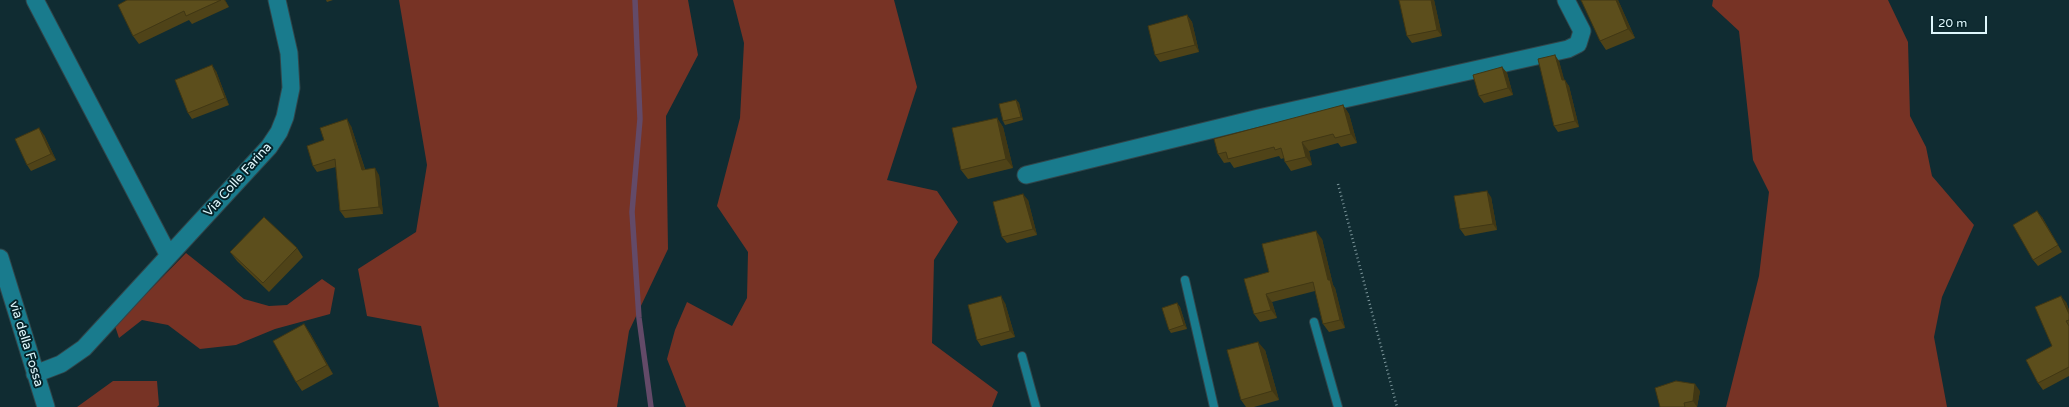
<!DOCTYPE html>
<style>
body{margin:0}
#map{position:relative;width:2069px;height:407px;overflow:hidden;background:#102c32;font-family:"Varela Round",sans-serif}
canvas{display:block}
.scale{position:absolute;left:1931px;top:16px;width:56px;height:18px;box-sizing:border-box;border:2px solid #dff7fc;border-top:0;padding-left:5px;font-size:12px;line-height:14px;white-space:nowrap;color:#dff7fc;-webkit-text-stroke:3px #052228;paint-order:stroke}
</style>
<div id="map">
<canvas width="2069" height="407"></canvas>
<div class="scale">20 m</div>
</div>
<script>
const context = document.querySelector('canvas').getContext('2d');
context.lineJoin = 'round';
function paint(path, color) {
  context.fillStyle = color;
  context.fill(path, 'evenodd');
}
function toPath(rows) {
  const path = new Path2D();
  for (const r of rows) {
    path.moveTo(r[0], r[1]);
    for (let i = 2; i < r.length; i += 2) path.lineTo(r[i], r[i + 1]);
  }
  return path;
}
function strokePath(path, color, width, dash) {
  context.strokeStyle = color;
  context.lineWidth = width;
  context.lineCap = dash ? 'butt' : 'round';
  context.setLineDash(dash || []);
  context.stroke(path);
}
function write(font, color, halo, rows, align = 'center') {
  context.font = font + ' "Varela Round",sans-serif';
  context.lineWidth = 4;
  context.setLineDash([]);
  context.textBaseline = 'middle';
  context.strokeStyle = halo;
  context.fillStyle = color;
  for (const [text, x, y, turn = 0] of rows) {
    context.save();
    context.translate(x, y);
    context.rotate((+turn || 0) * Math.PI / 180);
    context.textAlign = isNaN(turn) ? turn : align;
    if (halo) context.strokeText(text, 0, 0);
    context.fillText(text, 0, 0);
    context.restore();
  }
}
paint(toPath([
 [399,0,688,0,698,55,666,116,668,249,629,331,617,407,439,407,421,326,367,316,358,269,416,232,427,165],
 [733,0,894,0,917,87,887,180,937,191,958,222,934,260,932,343,998,392,992,407,686,407,667,359,675,330,687,302,732,326,747,298,748,252,717,206,740,118,744,43],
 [1713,0,1888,0,1908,42,1910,116,1926,147,1932,176,1974,225,1942,297,1934,337,1947,407,1726,407,1759,276,1769,192,1753,160,1739,31,1712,6],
 [186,253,244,299,269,306,287,305,322,279,335,288,330,314,275,329,236,345,200,349,168,325,142,320,119,338,115,326],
 [113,381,157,381,159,405,157,407,77,407]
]), '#773325');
strokePath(toPath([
 [635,0,640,119,632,212,639,318,651,407]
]), '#634a68', 5.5);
const lane = toPath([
 [1185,280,1214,407],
 [1314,322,1338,407],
 [1022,356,1036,407]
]);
const street = toPath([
 [35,0,169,256],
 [1026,175,1259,118,1568,49,1578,44,1582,31,1566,0],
 [0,258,46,407],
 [35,374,61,364,84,348,269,147,279,132,285,117,291,88,289,53,277,0]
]);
strokePath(lane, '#31464b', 10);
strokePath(street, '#31464b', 19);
strokePath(toPath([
 [1338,184,1397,407]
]), '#7c969b', 2.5, [1, 3]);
strokePath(lane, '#197b8d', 8);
strokePath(street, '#197b8d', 17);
paint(toPath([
 [127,0,225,0,229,7,192,24,189,20,139,44,133,36],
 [326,0,333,0,327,2],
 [1399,0,1434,0,1442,36,1412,43,1407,36],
 [1618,0,1635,38,1606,50,1600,41],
 [1187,15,1192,22,1199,52,1160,62,1155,55],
 [1559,61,1564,80,1569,86,1579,127,1558,132,1554,126],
 [1502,67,1507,73,1513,95,1484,103,1479,96],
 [216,71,229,105,192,119,188,113],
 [1016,100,1019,103,1023,120,1005,125,1003,121],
 [1343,105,1349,114,1357,143,1341,147,1338,143,1309,151,1312,165,1291,171,1285,162,1284,158,1281,159,1279,156,1234,168,1230,162,1224,163,1218,154],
 [997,118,1003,127,1013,168,968,179,961,170],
 [351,126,365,169,379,175,383,214,345,218,340,211,336,167,317,172,313,166],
 [44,135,56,160,31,171,27,165],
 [1491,197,1497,230,1465,236,1460,229],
 [1028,200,1037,235,1007,243,1002,237],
 [2042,217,2062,252,2038,266,2033,260],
 [1322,239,1333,285,1335,288,1345,328,1329,332,1323,324,1315,291,1272,302,1277,318,1260,322,1254,314,1269,272],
 [297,248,303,257,269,292,237,261,230,252],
 [2066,302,2069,310,2069,376,2043,390,2038,383,2052,346],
 [1005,303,1015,337,981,346,977,340],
 [1177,303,1180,307,1187,329,1171,333,1169,330],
 [310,333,333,374,302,391,296,382],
 [1265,350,1279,400,1254,407,1246,407,1241,400],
 [1700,391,1697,407,1660,407]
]), '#4f4318');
paint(toPath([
 [224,0,225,0,229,7],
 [1431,0,1434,0,1442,36,1437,30],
 [1616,0,1618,0,1635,38,1628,29],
 [1187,15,1192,22,1199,52,1195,45],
 [1555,55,1559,61,1566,86,1562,80],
 [212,65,216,71,229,105,225,98],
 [1502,67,1507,73,1513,95,1508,88],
 [1565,80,1569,86,1579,127,1575,121],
 [1016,100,1019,103,1023,120,1021,117],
 [1343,105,1349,114,1357,143,1351,134],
 [997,118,1003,127,1013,168,1006,159],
 [347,119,351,126,367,176,362,170],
 [39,128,44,135,56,160,51,154],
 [1302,142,1309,151,1312,165,1306,157],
 [375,168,379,175,383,214,379,207],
 [1487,191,1491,197,1497,230,1493,224],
 [1023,194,1028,200,1037,235,1033,229],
 [2037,211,2042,217,2062,252,2058,245],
 [1316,231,1322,239,1333,285,1335,288,1345,328,1340,320,1328,280],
 [1266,294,1272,302,1277,318,1271,310],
 [1001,296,1005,303,1015,337,1010,331],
 [2061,296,2066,302,2069,310,2069,314],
 [1177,303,1180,307,1187,329,1184,325],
 [304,324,310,333,333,374,327,365],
 [1258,342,1265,350,1279,400,1272,391],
 [1695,384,1700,391,1697,407,1693,401]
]), '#403714');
const building = toPath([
 [127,0,221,0,186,16,184,11,133,36,118,5,127,0],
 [1399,0,1431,0,1437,30,1407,36,1399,0],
 [1581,0,1616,0,1628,29,1600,41,1581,0],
 [1187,15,1195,45,1155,55,1148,26,1187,15],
 [1555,55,1562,80,1565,80,1575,121,1554,126,1538,59,1555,55],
 [212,65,225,98,188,113,175,80,212,65],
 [1502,67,1508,88,1479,96,1473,75,1502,67],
 [1016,100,1021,117,1003,121,999,104,1016,100],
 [1343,105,1351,134,1335,138,1333,134,1302,142,1306,157,1285,162,1281,148,1275,150,1274,147,1228,159,1226,152,1218,154,1214,139,1343,105],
 [997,118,1006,159,961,170,952,128,997,118],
 [347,119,362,170,375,168,379,207,340,211,335,159,313,166,307,146,324,140,320,128,347,119],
 [39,128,51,154,27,165,15,139,39,128],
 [1487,191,1493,224,1460,229,1454,196,1487,191],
 [1023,194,1033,229,1002,237,993,202,1023,194],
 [2037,211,2058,245,2033,260,2013,225,2037,211],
 [264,217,297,248,263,283,230,252,264,217],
 [1316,231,1328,280,1330,280,1340,320,1323,324,1313,282,1266,294,1271,310,1254,314,1244,279,1269,272,1262,244,1316,231],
 [1001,296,1010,331,977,340,968,305,1001,296],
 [2061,296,2069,314,2069,320,2066,321,2069,326,2069,367,2038,383,2026,360,2052,346,2035,307,2061,296],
 [1177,303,1184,325,1169,330,1162,308,1177,303],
 [304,324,327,365,296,382,273,341,304,324],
 [1258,342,1272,391,1241,400,1227,350,1258,342],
 [1676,381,1695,384,1693,401,1684,403,1685,407,1660,407,1655,388,1676,381]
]);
paint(building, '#5c4e1c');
strokePath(building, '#403714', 1);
write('13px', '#dff7fc', '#052228', [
 ["Via Colle Farina",238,180,-48],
 ["via della Fossa",26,344,73]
]);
</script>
